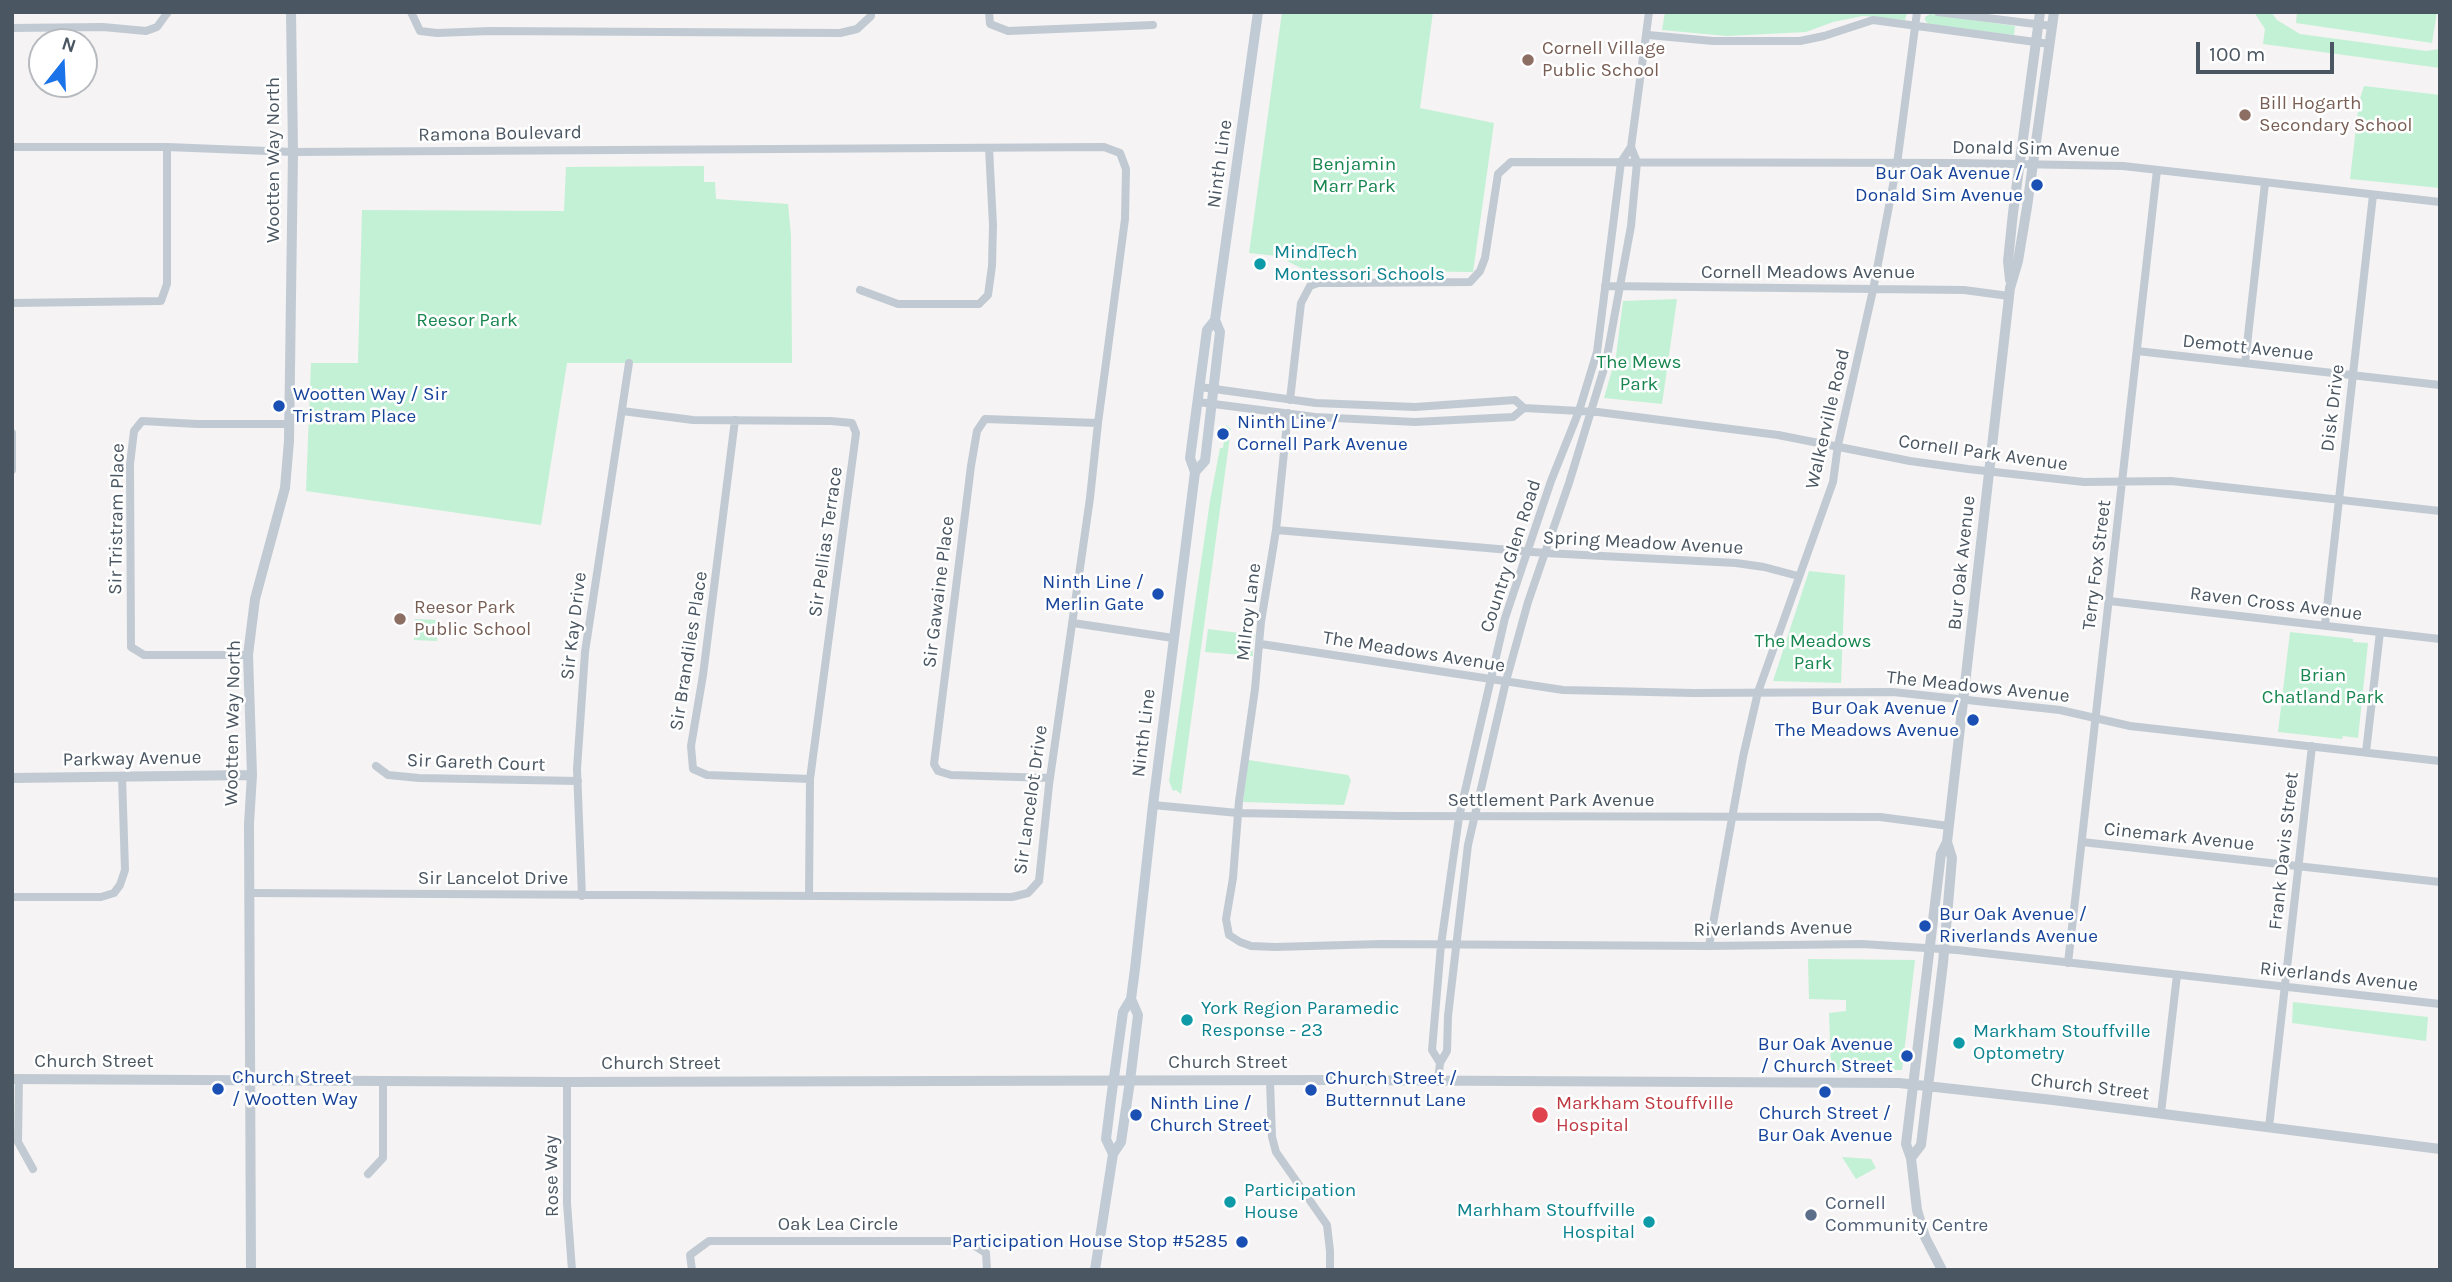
<!DOCTYPE html>
<style>
body{margin:0}
#map{position:relative;width:2452px;height:1282px;overflow:hidden;background:#f5f3f3;font-family:Karla,sans-serif}
canvas{display:block}
.frame{position:absolute;inset:0;border:14px solid #4a5661;pointer-events:none}
.north{position:absolute;left:28px;top:28px;width:70px;height:70px;box-sizing:border-box;background:#fff;border:2px solid #b7bbc0;border-radius:50%;rotate:18deg;font-size:19px;font-weight:700;line-height:28px;text-align:center;color:#4a5661}
.north::after{content:'';display:block;margin:auto;width:24px;height:32px;background:#1a73e8;clip-path:polygon(50% 0,100% 100%,50% 72%,0 100%)}
.scale{position:absolute;left:2196px;top:42px;width:138px;height:32px;box-sizing:border-box;border:4px solid #4a5661;border-top:0;padding-left:9px;font-size:21px;line-height:24px;white-space:nowrap;color:#4a5661;-webkit-text-stroke:5px #fff;paint-order:stroke}
</style>
<div id="map">
<canvas width="2452" height="1282"></canvas>
<div class="frame"></div>
<div class="north">N</div>
<div class="scale">100 m</div>
</div>
<script>
const context = document.querySelector('canvas').getContext('2d');
context.lineJoin = 'round';
function paint(path, color) {
  context.fillStyle = color;
  context.fill(path, 'evenodd');
}
function toPath(rows) {
  const path = new Path2D();
  for (const r of rows) {
    path.moveTo(r[0], r[1]);
    for (let i = 2; i < r.length; i += 2) path.lineTo(r[i], r[i + 1]);
  }
  return path;
}
function strokePath(path, color, width, dash) {
  context.strokeStyle = color;
  context.lineWidth = width;
  context.lineCap = dash ? 'butt' : 'round';
  context.setLineDash(dash || []);
  context.stroke(path);
}
function write(font, color, halo, rows, align = 'center') {
  context.font = font + ' Karla,sans-serif';
  context.lineWidth = 5;
  context.setLineDash([]);
  context.textBaseline = 'middle';
  context.strokeStyle = halo;
  context.fillStyle = color;
  for (const [text, x, y, turn = 0] of rows) {
    context.save();
    context.translate(x, y);
    context.rotate((+turn || 0) * Math.PI / 180);
    context.textAlign = isNaN(turn) ? turn : align;
    if (halo) context.strokeText(text, 0, 0);
    context.fillText(text, 0, 0);
    context.restore();
  }
}
paint(toPath([
 [1282,12,1433,12,1420,108,1494,123,1473,272,1305,270,1277,256,1249,253],
 [1665,12,1904,12,1907,13,1905,20,1863,16,1833,22,1806,32,1727,36,1662,30],
 [2254,12,2271,12,2277,20,2300,34,2426,51,2440,49,2440,68,2263,44,2265,29],
 [2297,12,2437,12,2432,43,2296,23],
 [1930,14,2015,26,2014,35,1928,24,1925,20,1925,17],
 [2364,86,2440,95,2440,188,2350,179,2359,102],
 [704,166,704,182,715,182,716,199,788,204,791,235,792,363,567,363,541,525,306,491,311,363,358,363,362,210,564,211,566,167],
 [1677,299,1662,404,1604,398,1616,356,1623,301],
 [1226,425,1231,429,1181,794,1176,790,1173,791,1169,781,1210,501,1220,448,1223,448],
 [1809,571,1845,575,1841,683,1773,681],
 [415,619,438,620,437,641,414,640],
 [1208,629,1255,635,1252,645,1253,656,1205,652],
 [2290,632,2353,639,2353,642,2368,643,2358,738,2343,736,2342,739,2278,732],
 [1248,760,1348,775,1351,780,1344,805,1243,802],
 [1808,959,1915,960,1902,1070,1831,1070,1829,1013,1846,1011,1846,1000,1809,999],
 [2293,1002,2428,1017,2426,1041,2292,1023],
 [1842,1157,1871,1159,1876,1168,1856,1179]
]), '#c3f1d5');
strokePath(toPath([
 [411,12,420,31,437,33,490,31,840,33,857,29,871,16,871,12],
 [989,12,990,24,1008,31,1153,25],
 [1938,12,2052,26],
 [12,28,103,27,146,31,157,27,168,12],
 [1648,35,1713,41,1800,41,1824,36,1873,20,2050,44],
 [12,147,167,147,293,152,1104,147,1120,153,1126,169,1125,219,1098,423,1090,498,1049,785,1039,881,1028,893,1012,897,250,893],
 [1605,286,1964,290,2009,296],
 [860,290,898,304,979,304,988,295,992,266,993,225,989,148],
 [12,303,161,301,167,284,167,147],
 [2137,351,2440,385],
 [2245,363,2265,183],
 [1200,387,1316,403,1415,407,1515,400,1524,408,1598,412,1778,435,1910,461,1968,469,2084,482,2171,481,2440,511],
 [1290,400,1301,303,1310,286,1318,283,1337,283,1470,282,1480,271,1485,258,1498,174,1511,162,1960,163,2123,166,2440,202],
 [1198,402,1315,417,1415,422,1513,417,1524,408],
 [622,411,693,420,831,421,852,423,856,433,810,779,809,896],
 [1288,413,1276,530,1261,622,1255,689,1239,801,1233,878,1226,919,1229,935,1240,942,1251,946,1275,947,1381,944,1709,946,1862,944,1957,950,2440,1004],
 [735,420,703,675,691,746,693,769,707,775,810,779],
 [12,433,12,470],
 [1276,530,1545,553,1736,563,1764,567,1798,576],
 [2109,601,2440,639],
 [1073,623,1173,638],
 [2325,625,2373,195],
 [1261,644,1563,690,1693,693,1893,692,2060,710,2130,726,2440,761],
 [248,655,144,655,131,647,130,464,134,431,142,421,197,424,289,424],
 [2366,752,2380,632],
 [376,766,388,775,419,778,578,781],
 [1050,778,951,775,938,771,934,764,971,466,977,431,985,419,1098,423],
 [1153,805,1238,813,1398,816,1880,817,1949,826],
 [2082,842,2440,882],
 [582,896,577,769,585,652,629,363],
 [12,897,101,897,114,893,120,885,125,870,122,776],
 [1709,946,1743,757,1758,692,1833,482,1838,445,1873,290,1897,164,1917,12],
 [2068,963,2157,170],
 [1440,1063,1432,1050,1441,945,1459,817,1505,618,1551,481,1579,411,1597,352,1621,162,1631,147,1649,12],
 [19,1079,18,1142,33,1169],
 [1270,1081,1272,1137,1276,1152,1327,1225,1330,1251,1330,1270],
 [1438,1081,1440,1063,1447,1051,1448,1016,1468,845,1506,681,1528,602,1569,483,1606,362,1631,226,1637,162,1631,147],
 [567,1082,567,1203,572,1270],
 [2161,1113,2177,975],
 [2269,1127,2312,746],
 [368,1174,383,1158,383,1081],
 [692,1270,690,1255,709,1241,967,1241,986,1253,987,1270]
]), '#c1cad2', 8);
strokePath(toPath([
 [2010,280,2008,261,2013,213,2040,12],
 [12,778,252,775],
 [12,1079,567,1082,1321,1080,1899,1083,2053,1100,2440,1149],
 [1911,1158,1921,1145,1943,963,1952,858,1947,842],
 [251,1270,249,824,252,775,248,655,255,599,285,488,289,441,293,152,291,12],
 [1942,1270,1925,1237,1917,1210,1911,1158,1906,1144,1941,854,1947,842,2010,288,2018,261,2027,207,2054,12]
]), '#c1cad2', 10);
strokePath(toPath([
 [1195,472,1205,461,1220,332,1215,320,1258,12],
 [1113,1154,1106,1139,1111,1099,1123,1012,1131,999,1135,969,1153,805,1195,472,1190,458,1207,330,1215,320],
 [1095,1270,1113,1154,1121,1142,1130,1081,1138,1015,1131,999]
]), '#c1cbd6', 10);
for (const [x, y, r, color] of [
 [1528,60,7,"#8d6e63"],
 [2245,115,7,"#8d6e63"],
 [2037,185,7,"#1a4fb4"],
 [1260,264,7,"#0f9aa8"],
 [279,406,7,"#1a4fb4"],
 [1223,434,7,"#1a4fb4"],
 [1158,594,7,"#1a4fb4"],
 [400,619,7,"#8d6e63"],
 [1973,720,7,"#1a4fb4"],
 [1925,926,7,"#1a4fb4"],
 [1187,1020,7,"#0f9aa8"],
 [1959,1043,7,"#0f9aa8"],
 [1907,1056,7,"#1a4fb4"],
 [218,1089,7,"#1a4fb4"],
 [1311,1090,7,"#1a4fb4"],
 [1825,1092,7,"#1a4fb4"],
 [1136,1115,7,"#1a4fb4"],
 [1540,1115,9,"#e0444e"],
 [1230,1202,7,"#0f9aa8"],
 [1811,1215,7,"#5c6f8a"],
 [1649,1222,7,"#0f9aa8"],
 [1242,1242,7,"#1a4fb4"]
]) {
  const dot = new Path2D();
  dot.arc(x, y, r, 0, 2 * Math.PI);
  context.fillStyle = color;
  context.fill(dot);
  strokePath(dot, '#fff', 2.5);
}
write('19px', '#785e54', '#fff', [
 ["Cornell Village",1542,49],
 ["Public School",1542,71],
 ["Bill Hogarth",2259,104],
 ["Secondary School",2259,126],
 ["Reesor Park",414,608],
 ["Public School",414,630]
], 'left');
write('19px', '#4a5661', '#fff', [
 ["Ramona Boulevard",500,134,-1],
 ["Donald Sim Avenue",2036,149,1],
 ["Wootten Way North",274,160,-90],
 ["Ninth Line",1220,164,-82],
 ["Cornell Meadows Avenue",1808,273],
 ["Demott Avenue",2248,348,6],
 ["Disk Drive",2333,408,-83],
 ["Walkerville Road",1828,419,-77],
 ["Cornell Park Avenue",1983,453,8],
 ["Sir Tristram Place",117,519,-89],
 ["Sir Pellias Terrace",826,542,-82],
 ["Spring Meadow Avenue",1643,543,3],
 ["Country Glen Road",1511,556,-72],
 ["Bur Oak Avenue",1962,563,-84],
 ["Terry Fox Street",2097,565,-83],
 ["Sir Gawaine Place",939,592,-83],
 ["Raven Cross Avenue",2276,604,7],
 ["Milroy Lane",1249,612,-83],
 ["Sir Kay Drive",574,626,-83],
 ["Sir Brandiles Place",689,651,-81],
 ["The Meadows Avenue",1414,652,9],
 ["The Meadows Avenue",1978,687,6],
 ["Wootten Way North",233,723,-89],
 ["Ninth Line",1144,733,-83],
 ["Parkway Avenue",132,759,-1],
 ["Sir Gareth Court",476,763,2],
 ["Sir Lancelot Drive",1031,800,-82],
 ["Settlement Park Avenue",1551,801],
 ["Cinemark Avenue",2179,837,6],
 ["Frank Davis Street",2284,851,-84],
 ["Sir Lancelot Drive",493,879],
 ["Riverlands Avenue",1773,929,-1],
 ["Riverlands Avenue",2339,977,6],
 ["Church Street",94,1062],
 ["Church Street",1228,1063],
 ["Church Street",661,1064],
 ["Church Street",2090,1087,7],
 ["Rose Way",552,1176,-91],
 ["Oak Lea Circle",838,1225]
]);
write('19px', '#17864f', '#fff', [
 ["Benjamin",1354,165],
 ["Marr Park",1354,187],
 ["Reesor Park",467,321],
 ["The Mews",1639,363],
 ["Park",1639,385],
 ["The Meadows",1813,642],
 ["Park",1813,664],
 ["Brian",2323,676],
 ["Chatland Park",2323,698]
]);
write('19px', '#164399', '#fff', [
 ["Bur Oak Avenue /",2023,174,"right"],
 ["Donald Sim Avenue",2023,196,"right"],
 ["Wootten Way / Sir",293,395],
 ["Tristram Place",293,417],
 ["Ninth Line /",1237,423],
 ["Cornell Park Avenue",1237,445],
 ["Ninth Line /",1144,583,"right"],
 ["Merlin Gate",1144,605,"right"],
 ["Bur Oak Avenue /",1959,709,"right"],
 ["The Meadows Avenue",1959,731,"right"],
 ["Bur Oak Avenue /",1939,915],
 ["Riverlands Avenue",1939,937],
 ["Bur Oak Avenue",1893,1045,"right"],
 ["/ Church Street",1893,1067,"right"],
 ["Church Street",232,1078],
 ["/ Wootten Way",232,1100],
 ["Church Street /",1325,1079],
 ["Butternnut Lane",1325,1101],
 ["Ninth Line /",1150,1104],
 ["Church Street",1150,1126],
 ["Church Street /",1825,1114,"center"],
 ["Bur Oak Avenue",1825,1136,"center"],
 ["Participation House Stop #5285",1228,1242,"right"]
], 'left');
write('19px', '#0d838f', '#fff', [
 ["MindTech",1274,253],
 ["Montessori Schools",1274,275],
 ["York Region Paramedic",1201,1009],
 ["Response - 23",1201,1031],
 ["Markham Stouffville",1973,1032],
 ["Optometry",1973,1054],
 ["Participation",1244,1191],
 ["House",1244,1213],
 ["Marhham Stouffville",1635,1211,"right"],
 ["Hospital",1635,1233,"right"]
], 'left');
write('19px', '#be3a42', '#fff', [
 ["Markham Stouffville",1556,1104],
 ["Hospital",1556,1126]
], 'left');
write('19px', '#4e5e75', '#fff', [
 ["Cornell",1825,1204],
 ["Community Centre",1825,1226]
], 'left');
</script>
